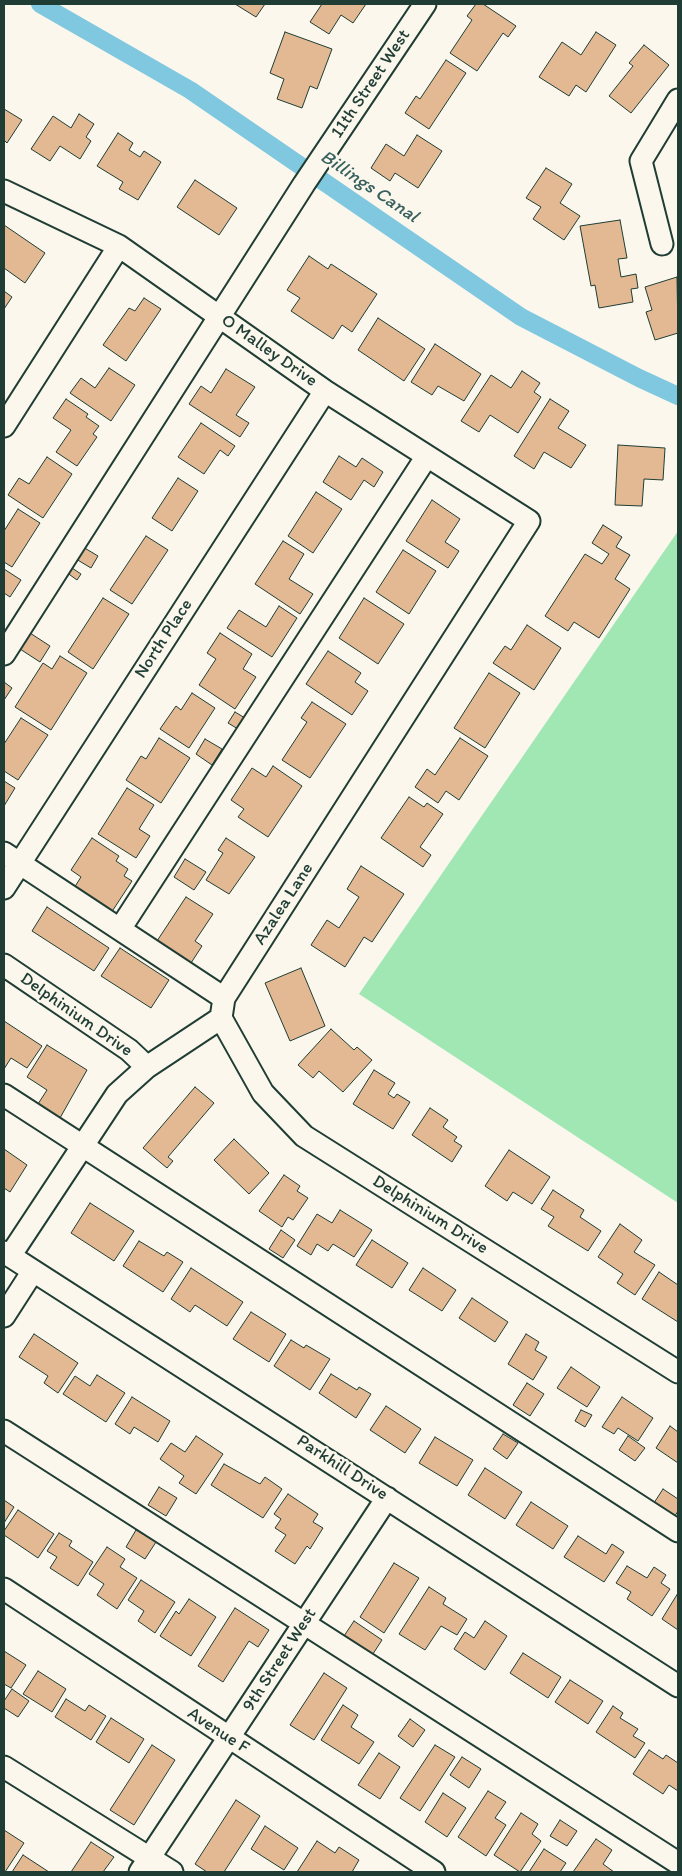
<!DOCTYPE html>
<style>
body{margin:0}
#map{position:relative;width:682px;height:1876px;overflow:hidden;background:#fbf7ec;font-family:Itim,sans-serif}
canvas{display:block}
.frame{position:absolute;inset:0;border:5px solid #1f3d34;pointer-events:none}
</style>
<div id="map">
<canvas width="682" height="1876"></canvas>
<div class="frame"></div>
</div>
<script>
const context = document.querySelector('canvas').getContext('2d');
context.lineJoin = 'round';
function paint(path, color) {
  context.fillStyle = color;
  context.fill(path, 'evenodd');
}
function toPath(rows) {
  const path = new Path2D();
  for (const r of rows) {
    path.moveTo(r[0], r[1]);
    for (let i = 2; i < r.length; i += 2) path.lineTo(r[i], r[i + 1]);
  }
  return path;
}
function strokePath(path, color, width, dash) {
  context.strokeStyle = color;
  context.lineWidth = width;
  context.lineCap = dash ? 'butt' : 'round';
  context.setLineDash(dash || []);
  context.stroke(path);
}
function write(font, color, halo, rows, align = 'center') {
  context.font = font + ' Itim,sans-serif';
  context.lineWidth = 5;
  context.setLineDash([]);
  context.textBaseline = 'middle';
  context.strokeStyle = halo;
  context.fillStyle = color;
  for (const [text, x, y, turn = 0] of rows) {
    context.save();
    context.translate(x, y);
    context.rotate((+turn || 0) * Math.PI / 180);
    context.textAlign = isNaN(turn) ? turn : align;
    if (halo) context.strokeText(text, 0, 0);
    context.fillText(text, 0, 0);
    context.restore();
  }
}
paint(toPath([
 [678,531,678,1203,359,994]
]), '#a0e7b4');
strokePath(toPath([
 [40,4,190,90,521,317,639,378,678,396]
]), '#80c8e0', 18);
const building = toPath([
 [235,4,265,4,256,17,235,4],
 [322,4,366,4,353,23,341,15,329,34,310,22,322,4],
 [476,4,483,4,516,26,508,37,503,33,477,71,450,53,472,20,467,16,476,4],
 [285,32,332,49,317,89,310,86,302,108,277,99,284,79,270,73,285,32],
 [596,32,616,45,586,92,576,85,569,96,539,77,562,42,581,55,596,32],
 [644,45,669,65,631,113,609,96,633,66,629,63,644,45],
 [446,60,466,73,429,129,405,113,416,96,420,99,446,60],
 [4,109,22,120,7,143,4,140,4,109],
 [79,114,94,124,86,137,91,141,80,159,60,146,50,161,31,149,53,116,71,128,79,114],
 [118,133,133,143,129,150,140,157,144,151,161,162,138,200,119,189,123,182,97,166,118,133],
 [417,135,442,151,418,188,395,173,390,181,371,168,386,144,404,156,417,135],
 [546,168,572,184,560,203,580,216,564,240,533,219,541,207,526,198,546,168],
 [195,180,237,208,219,235,177,207,195,180],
 [620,220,627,258,618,259,621,277,636,274,638,288,631,289,633,302,599,308,595,285,591,286,580,226,620,220],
 [4,225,45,253,25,283,4,268,4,225],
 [309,256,328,269,331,264,377,294,352,332,342,325,333,339,291,311,300,298,287,290,309,256],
 [677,277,678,333,655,340,646,312,652,310,645,287,677,277],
 [4,291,12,297,4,309,4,291],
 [144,298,161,309,126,361,103,345,129,308,135,311,144,298],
 [378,318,425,349,404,381,358,350,378,318],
 [435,344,481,374,464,401,438,386,432,395,411,382,435,344],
 [109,368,135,385,111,421,70,393,81,378,95,388,109,368],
 [226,369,255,387,236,415,249,423,240,437,189,404,201,386,211,393,226,369],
 [522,371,540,383,534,392,541,397,518,433,490,415,479,432,461,421,491,375,511,388,522,371],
 [66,399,88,414,86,417,99,426,93,434,97,437,77,466,56,452,71,430,53,418,66,399],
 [550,399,569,411,558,428,586,445,571,468,544,452,534,469,514,456,550,399],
 [201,423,235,446,228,456,220,450,204,474,178,457,201,423],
 [618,445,665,448,663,480,644,479,642,506,615,505,618,445],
 [339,456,356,467,362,458,383,472,374,487,364,480,351,500,323,482,339,456],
 [47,457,72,474,43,518,8,495,19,478,29,484,47,457],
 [178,478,198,491,172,531,152,518,178,478],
 [316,492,342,509,313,553,288,536,316,492],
 [432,500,460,519,445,542,459,551,448,568,406,541,432,500],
 [18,509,40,523,12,567,4,562,4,531,18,509],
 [603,525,622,537,616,547,630,555,615,579,630,589,599,638,574,622,568,631,545,616,585,554,602,564,609,554,592,543,603,525],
 [146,536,168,550,132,604,110,590,146,536],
 [283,541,304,554,289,579,313,594,300,614,255,584,283,541],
 [83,547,98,556,91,568,76,559,83,547],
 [403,550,436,571,409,614,376,592,403,550],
 [69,566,81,574,77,580,66,572,69,566],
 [4,569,21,580,10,597,4,593,4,569],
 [103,598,129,614,93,669,68,652,103,598],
 [364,598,404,624,378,664,339,638,364,598],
 [279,606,297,618,272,657,227,628,239,610,266,627,279,606],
 [527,625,561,648,534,690,493,663,505,646,511,650,527,625],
 [30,633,50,646,40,662,20,649,30,633],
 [220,633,252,654,243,669,256,677,235,709,199,685,216,659,207,653,220,633],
 [328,651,361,673,355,682,368,691,352,715,306,684,328,651],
 [60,656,87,673,51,730,15,707,43,663,52,669,60,656],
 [489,673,520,693,485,748,454,728,489,673],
 [4,682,12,688,4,700,4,682],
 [192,693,215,708,189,748,160,729,176,706,181,710,192,693],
 [312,702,346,724,310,778,282,760,307,722,301,718,312,702],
 [235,712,245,718,238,729,228,723,235,712],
 [21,718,48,735,18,780,4,771,4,744,21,718],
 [159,738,190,758,161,803,126,780,141,756,146,759,159,738],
 [460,738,488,756,459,800,446,791,438,803,415,787,427,769,435,775,460,738],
 [205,739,222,749,212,765,196,754,205,739],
 [273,766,302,786,268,837,238,817,244,809,231,800,252,768,266,777,273,766],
 [4,781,15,788,4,806,4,781],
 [127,788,154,805,139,829,150,836,136,858,98,834,127,788],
 [409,797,424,807,427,803,443,814,420,847,431,855,423,867,381,838,409,797],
 [92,838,119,856,116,861,128,869,124,876,132,881,111,913,74,888,81,877,71,870,92,838],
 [226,838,255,857,229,894,206,880,223,853,218,850,226,838],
 [185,859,206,872,194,890,174,877,185,859],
 [361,866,404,894,372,942,364,937,345,967,311,945,327,920,339,928,359,897,347,889,361,866],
 [186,897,213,914,195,941,202,946,191,963,157,941,186,897],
 [47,907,109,948,94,971,32,931,47,907],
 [120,948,169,980,151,1008,101,976,120,948],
 [301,968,325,1026,290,1041,265,983,301,968],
 [4,1021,42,1046,27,1068,11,1058,4,1069,4,1021],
 [331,1029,354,1050,357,1047,372,1060,343,1092,319,1071,313,1078,298,1065,331,1029],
 [47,1045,87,1070,60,1118,38,1104,47,1090,27,1077,47,1045],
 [374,1070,395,1083,388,1094,394,1098,397,1094,410,1102,393,1129,353,1104,374,1070],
 [195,1087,214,1103,168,1157,173,1161,167,1168,143,1148,195,1087],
 [430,1108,448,1120,443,1127,457,1137,454,1141,462,1146,452,1162,412,1135,430,1108],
 [234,1139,269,1173,249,1194,214,1160,234,1139],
 [4,1149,27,1165,10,1192,4,1188,4,1149],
 [509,1150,550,1177,532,1204,513,1192,507,1201,485,1186,509,1150],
 [284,1175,300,1186,297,1191,308,1198,293,1220,288,1217,282,1227,259,1211,284,1175],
 [553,1190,584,1210,580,1217,601,1231,588,1251,548,1226,554,1217,541,1209,553,1190],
 [90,1203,134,1231,114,1261,71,1233,90,1203],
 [340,1210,372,1230,354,1257,333,1244,328,1251,317,1244,311,1255,297,1246,317,1214,332,1223,340,1210],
 [620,1224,642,1240,634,1252,655,1265,635,1295,617,1283,623,1274,598,1257,620,1224],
 [281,1230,295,1240,283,1258,269,1249,281,1230],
 [372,1240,408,1263,392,1288,356,1265,372,1240],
 [139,1241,164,1256,167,1252,183,1262,163,1292,123,1266,139,1241],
 [191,1268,243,1302,227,1326,195,1305,190,1312,171,1299,191,1268],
 [423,1268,456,1290,442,1311,409,1290,423,1268],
 [659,1272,678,1285,678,1322,642,1299,659,1272],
 [472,1298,508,1322,495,1342,459,1318,472,1298],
 [251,1312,286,1334,269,1362,233,1339,251,1312],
 [34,1334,78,1363,58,1393,44,1383,48,1376,19,1357,34,1334],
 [526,1334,539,1342,535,1350,547,1357,533,1380,508,1364,526,1334],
 [291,1340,304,1348,306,1345,330,1359,310,1390,274,1366,291,1340],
 [571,1367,600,1387,587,1407,557,1388,571,1367],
 [331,1374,357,1390,359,1387,371,1394,356,1418,319,1393,331,1374],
 [97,1375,125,1393,106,1422,63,1394,75,1376,90,1386,97,1375],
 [527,1383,544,1394,530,1416,513,1405,527,1383],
 [132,1397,170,1421,158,1442,134,1427,130,1434,115,1424,132,1397],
 [622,1397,653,1418,638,1441,618,1428,614,1434,602,1427,622,1397],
 [386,1406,421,1429,405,1453,370,1430,386,1406],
 [581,1410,592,1415,585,1427,575,1421,581,1410],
 [670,1426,678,1432,678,1463,656,1448,670,1426],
 [503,1434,518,1443,507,1459,493,1449,503,1434],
 [196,1436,223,1454,196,1494,179,1483,184,1476,160,1459,171,1443,185,1452,196,1436],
 [628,1436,645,1448,635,1461,619,1450,628,1436],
 [435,1437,473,1460,457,1486,419,1463,435,1437],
 [224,1464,260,1484,265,1477,282,1489,263,1518,211,1485,224,1464],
 [485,1468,522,1492,505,1519,468,1495,485,1468],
 [159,1487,177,1498,166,1516,148,1505,159,1487],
 [663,1489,678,1499,678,1511,673,1519,652,1506,663,1489],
 [288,1494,318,1514,313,1522,323,1528,310,1549,307,1546,295,1564,275,1551,286,1535,275,1528,281,1519,274,1514,288,1494],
 [4,1500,14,1507,4,1523,4,1500],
 [531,1502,568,1526,553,1549,516,1525,531,1502],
 [18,1510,54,1534,38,1558,4,1535,4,1531,18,1510],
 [136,1530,156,1542,145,1559,126,1547,136,1530],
 [59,1533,72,1541,69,1546,93,1562,78,1586,50,1568,57,1557,47,1551,59,1533],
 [578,1536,606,1554,612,1544,624,1552,604,1582,564,1557,578,1536],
 [107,1547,125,1559,120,1567,137,1578,117,1609,97,1595,104,1584,89,1574,107,1547],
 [394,1563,419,1578,384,1633,360,1617,394,1563],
 [627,1566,647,1578,654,1567,666,1575,661,1583,670,1589,652,1616,627,1599,631,1592,616,1583,627,1566],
 [141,1580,175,1602,155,1633,138,1621,144,1611,128,1600,141,1580],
 [429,1587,446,1598,443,1604,467,1619,457,1635,441,1626,425,1650,399,1634,429,1587],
 [678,1593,678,1630,662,1619,678,1593],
 [189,1599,216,1617,191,1656,160,1636,176,1611,179,1614,189,1599],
 [235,1608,269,1630,258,1647,249,1641,223,1682,198,1666,235,1608],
 [354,1621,382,1640,369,1660,340,1642,354,1621],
 [485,1621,507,1636,485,1670,454,1649,465,1632,474,1638,485,1621],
 [4,1651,26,1665,11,1688,4,1684,4,1651],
 [523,1653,561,1677,548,1698,510,1673,523,1653],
 [38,1671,66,1689,52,1712,23,1694,38,1671],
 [324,1673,347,1688,314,1740,290,1725,324,1673],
 [570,1680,603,1701,588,1724,555,1702,570,1680],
 [12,1689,29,1701,18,1717,4,1708,4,1701,12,1689],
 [66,1699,85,1711,89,1705,106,1716,91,1740,55,1717,66,1699],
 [343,1705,358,1715,351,1727,374,1742,359,1764,321,1740,343,1705],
 [613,1706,623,1713,620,1718,638,1729,633,1736,645,1743,635,1758,596,1732,613,1706],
 [111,1718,144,1739,129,1763,96,1742,111,1718],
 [410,1719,425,1730,413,1747,398,1736,410,1719],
 [152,1745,175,1760,134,1825,110,1810,152,1745],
 [435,1745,455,1757,420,1811,400,1798,435,1745],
 [649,1750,663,1759,666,1755,678,1763,678,1791,669,1785,663,1794,633,1774,649,1750],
 [379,1753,400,1767,380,1799,358,1785,379,1753],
 [462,1757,481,1769,469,1788,450,1775,462,1757],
 [488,1791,506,1802,495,1818,506,1825,486,1856,458,1837,488,1791],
 [443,1793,466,1808,447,1837,425,1822,443,1793],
 [236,1800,260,1816,224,1872,207,1872,195,1864,236,1800],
 [521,1813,538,1824,532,1834,541,1841,520,1872,494,1855,521,1813],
 [560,1820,577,1831,567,1846,550,1836,560,1820],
 [265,1826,298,1848,284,1870,251,1849,265,1826],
 [4,1830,24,1843,5,1872,4,1872,4,1830],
 [596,1839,612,1850,603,1864,614,1872,573,1872,596,1839],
 [317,1841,335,1853,339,1847,359,1860,352,1872,297,1872,317,1841],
 [91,1842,114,1857,103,1872,71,1872,91,1842],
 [544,1849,566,1863,560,1872,529,1872,544,1849],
 [23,1855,49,1872,12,1872,23,1855]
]);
paint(building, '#e3b993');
strokePath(building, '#1f3d34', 1);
const minor = toPath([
 [4,191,119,246,325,391,529,521,224,998,221,1018,147,1067,117,1094,10,1256],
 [662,244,641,161,678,100],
 [4,426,119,246],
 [4,654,304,184,425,4],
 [4,853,224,998],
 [4,888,325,391],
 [120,929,427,456],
 [4,965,129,1050,147,1067],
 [221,1018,263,1093,304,1136,678,1372],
 [4,1095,678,1531],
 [4,1252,678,1686],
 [4,1316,33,1271],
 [4,1431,678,1863],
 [4,1589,434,1872],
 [4,1767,172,1872],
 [140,1872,387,1498]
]);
strokePath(minor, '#1f3d34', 25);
strokePath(minor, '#fbf7ec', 21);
write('18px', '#1f3d34', '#fbf7ec', [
 ["11th Street West",371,84,-56],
 ["O Malley Drive",269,351,35],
 ["North Place",164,639,-57],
 ["Azalea Lane",284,904,-57],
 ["Delphinium Drive",76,1015,35],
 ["Delphinium Drive",430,1215,32],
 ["Parkhill Drive",342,1468,33],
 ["9th Street West",280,1660,-57],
 ["Avenue F",218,1731,33]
]);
write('italic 19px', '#37605f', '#fbf7ec', [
 ["Billings Canal",369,187,34]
]);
</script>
